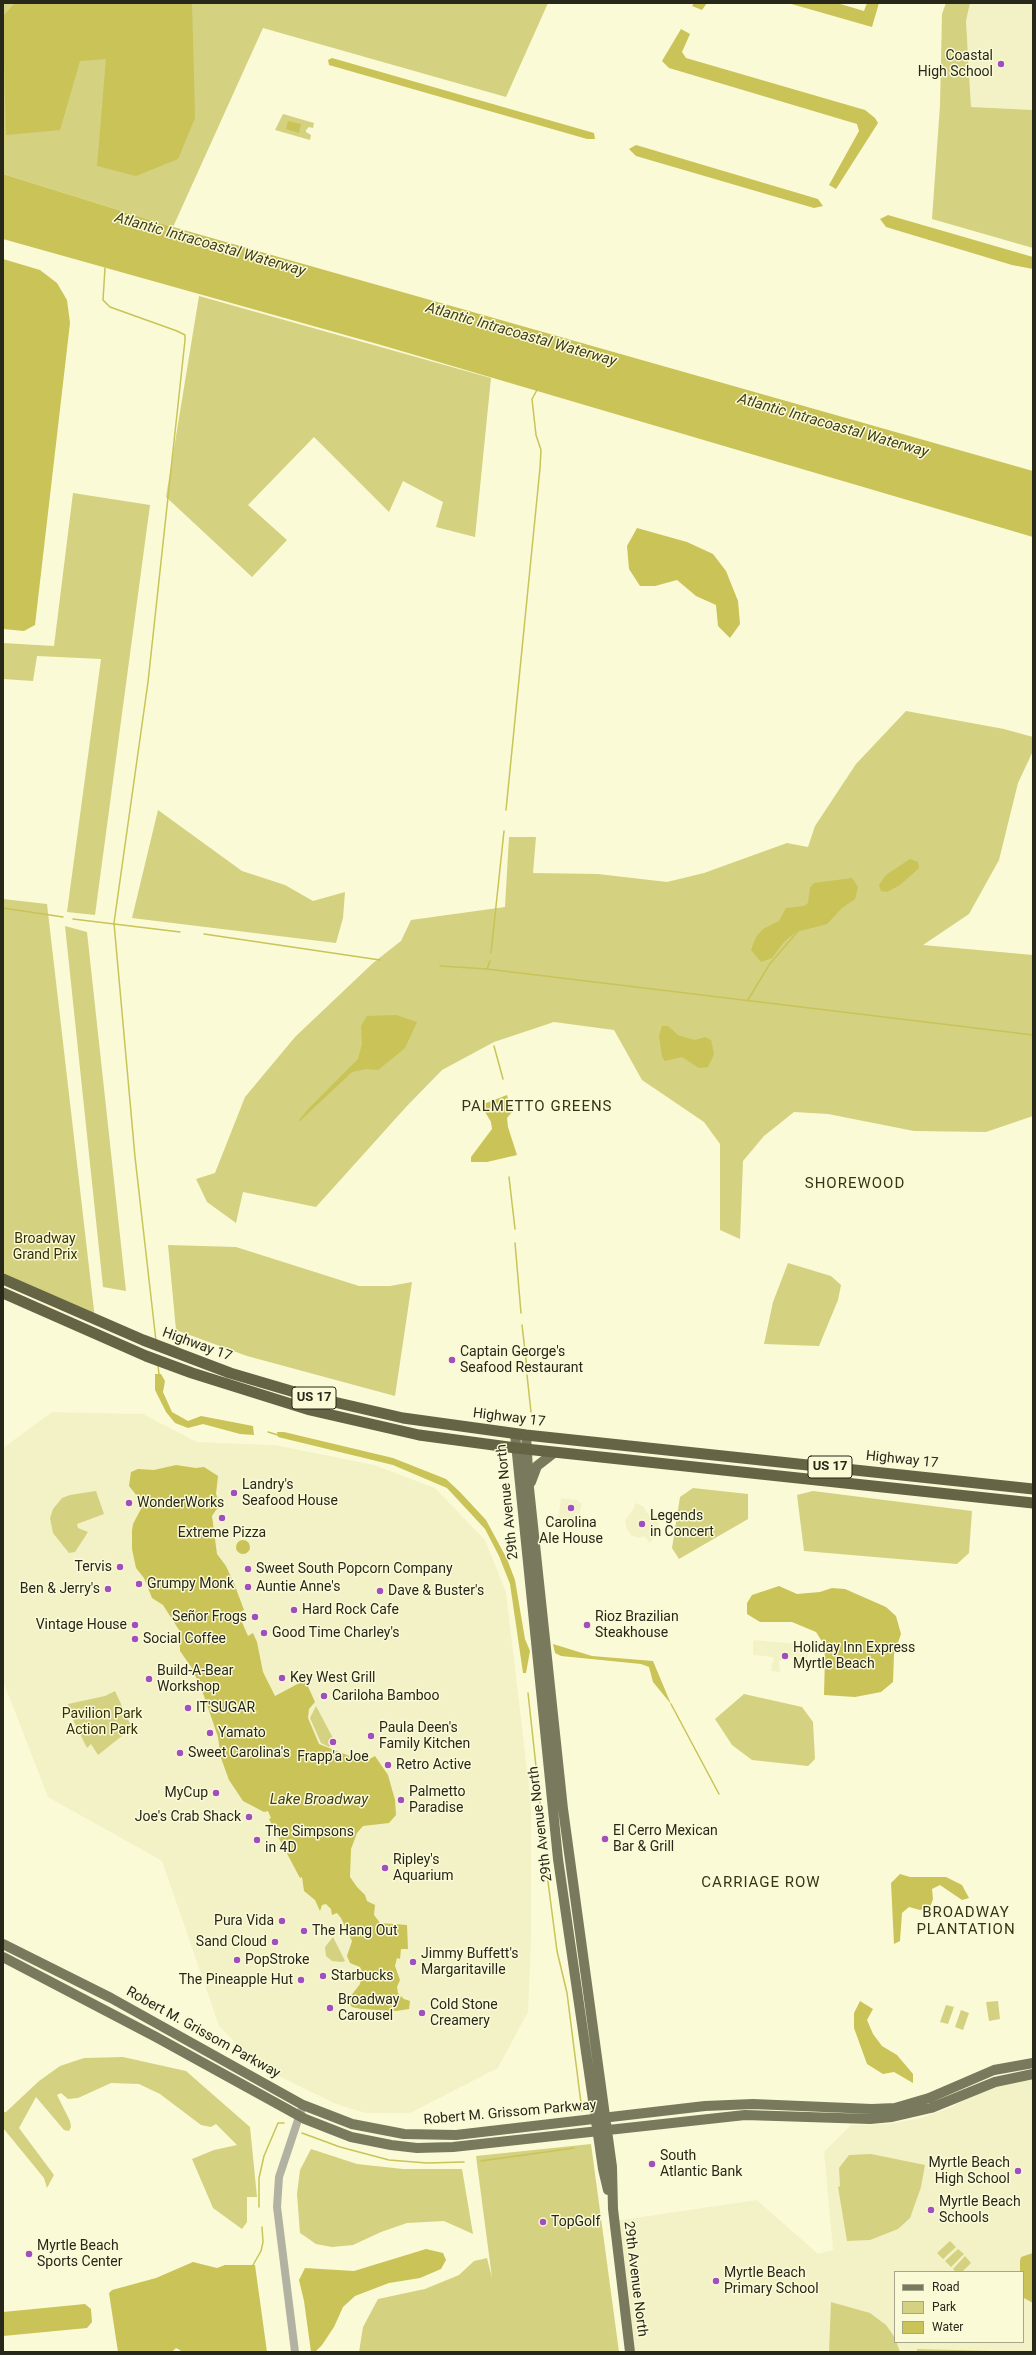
<!DOCTYPE html>
<meta charset="utf-8">
<style>
body{margin:0}
#map{position:relative;width:1036px;height:2355px;overflow:hidden;background:#fbfad7;font-family:Roboto,sans-serif}
canvas{display:block}
.frame{position:absolute;inset:0;border:4px solid #27271a;pointer-events:none}
.legend{position:absolute;left:894px;top:2271px;width:130px;height:72px;box-sizing:border-box;background:#fbfad7;border:1px solid #a6a68b;margin:0;padding:5px 7px;list-style:none;font-size:12px;color:#27271a}
.legend li{display:flex;align-items:center;gap:8px;height:20px}
.legend b{width:20px;border:1px solid #a6a68b}
</style>
<div id="map">
<canvas width="1036" height="2355"></canvas>
<div class="frame"></div>
<ul class="legend">
<li><b style="height:5px;background:#79795e"></b>Road</li>
<li><b style="height:11px;background:#d4d180"></b>Park</li>
<li><b style="height:11px;background:#c9c358"></b>Water</li>
</ul>
</div>
<script>
const context = document.querySelector('canvas').getContext('2d');
context.lineJoin = 'round';
function paint(path, color) {
  context.fillStyle = color;
  context.fill(path, 'evenodd');
}
function toPath(rows) {
  const path = new Path2D();
  for (const r of rows) {
    if (r.length === 3) {
      path.moveTo(r[0] + r[2], r[1]);
      path.arc(r[0], r[1], r[2], 0, 2 * Math.PI);
      continue;
    }
    path.moveTo(r[0], r[1]);
    for (let i = 2; i < r.length; i += 2) path.lineTo(r[i], r[i + 1]);
  }
  return path;
}
function strokePath(path, color, width, dash) {
  context.strokeStyle = color;
  context.lineWidth = width;
  context.lineCap = dash ? 'butt' : 'round';
  context.setLineDash(dash || []);
  context.stroke(path);
}
function write(font, color, halo, rows, align = 'center') {
  context.font = font + ' Roboto,sans-serif';
  context.lineWidth = 3;
  context.setLineDash([]);
  context.textBaseline = 'middle';
  context.strokeStyle = halo;
  context.fillStyle = color;
  for (const [text, x, y, turn = 0] of rows) {
    context.save();
    context.translate(x, y);
    context.rotate((+turn || 0) * Math.PI / 180);
    context.textAlign = isNaN(turn) ? turn : align;
    if (halo) context.strokeText(text, 0, 0);
    context.fillText(text, 0, 0);
    context.restore();
  }
}
paint(toPath([
 [970,3,1033,3,1033,110,971,107,966,21],
 [52,1412,143,1414,197,1442,275,1445,374,1465,435,1488,485,1540,506,1592,531,1803,531,1940,528,2012,498,2068,410,2113,365,2113,336,2104,258,2066,219,2026,162,1861,48,1797,3,1681,3,1448],
 [561,1498,578,1500,578,1502,582,1503,577,1526,562,1524,562,1522,558,1521],
 [635,1503,643,1506,650,1517,658,1515,659,1532,650,1543,644,1536,638,1538,631,1535,626,1528,625,1520,634,1508],
 [755,1640,808,1645,808,1657,806,1660,782,1657,781,1661,779,1661,780,1672,771,1671,772,1662,774,1662,773,1657,753,1655,753,1642],
 [1033,2080,1033,2352,630,2352,614,2221,757,2200,818,2254,833,2250,824,2152,851,2125,889,2124,921,2118,952,2107,995,2082],
 [895,2272,1023,2272,1023,2342,895,2342]
]), '#f3f2c7');
paint(toPath([
 [3,3,548,3,506,97,263,28,173,227,3,174],
 [946,3,970,3,966,21,971,107,1033,110,1033,248,932,219,940,105,942,14],
 [283,114,314,123,313,128,309,127,306,130,306,132,311,135,310,140,275,130],
 [199,296,491,378,475,537,436,527,443,502,403,481,389,512,314,437,248,505,287,540,252,577,166,497],
 [73,493,150,505,95,915,67,912,101,659,37,656,33,681,3,679,3,643,54,646],
 [906,711,1004,729,1033,737,1033,751,1018,783,999,860,969,914,923,945,1033,955,1033,1116,986,1132,914,1131,828,1114,794,1112,764,1136,743,1161,740,1239,720,1230,720,1144,704,1122,642,1080,614,1030,554,1022,494,1042,442,1070,406,1107,316,1207,243,1192,236,1223,207,1202,196,1179,215,1173,245,1097,295,1037,373,963,401,941,411,920,505,907,509,837,536,837,533,873,598,874,667,882,704,873,787,843,808,847,815,826,856,764],
 [158,810,242,871,285,885,313,901,345,892,343,918,336,943,132,918],
 [3,899,47,904,95,1319,3,1274],
 [65,926,87,932,126,1291,103,1287],
 [168,1245,236,1247,359,1286,390,1286,412,1282,395,1396,247,1356,176,1330],
 [788,1263,831,1276,841,1285,838,1300,819,1346,764,1344,773,1302],
 [693,1488,748,1494,748,1519,679,1559,672,1548,680,1497],
 [96,1491,104,1514,77,1524,78,1528,88,1532,75,1552,69,1553,53,1533,50,1518,53,1509,62,1498,70,1495],
 [813,1491,972,1511,969,1553,957,1564,804,1551,797,1495],
 [115,1691,132,1728,98,1755,91,1744,87,1748,74,1722,68,1704,105,1696],
 [744,1694,802,1707,813,1722,815,1759,808,1766,752,1760,732,1745,715,1719],
 [316,1706,334,1740,329,1747,321,1743,310,1718],
 [333,1937,345,1961,342,1962,332,1961,326,1956,325,1947],
 [998,2001,1000,2019,989,2021,986,2002],
 [946,2005,954,2007,948,2024,940,2022],
 [961,2010,969,2013,963,2030,955,2027],
 [123,2057,186,2071,250,2127,257,2197,247,2197,247,2222,242,2229,213,2208,192,2159,214,2150,237,2145,216,2124,211,2127,201,2125,160,2094,139,2084,111,2083,78,2098,68,2099,61,2093,57,2095,70,2121,71,2127,69,2131,64,2130,36,2097,19,2128,54,2175,47,2188,44,2178,3,2128,3,2112,6,2112,39,2081,60,2066,84,2058],
 [591,2144,619,2352,359,2352,363,2327,378,2299,425,2289,459,2275,474,2261,487,2258,492,2278,476,2156],
 [311,2149,357,2164,403,2169,462,2169,473,2234,444,2221,407,2223,381,2232,353,2245,332,2247,316,2244,300,2233,297,2194,300,2170],
 [871,2154,925,2165,921,2187,910,2218,898,2229,870,2240,847,2241,838,2187,840,2186,839,2168,849,2155],
 [950,2241,956,2247,943,2259,937,2253],
 [958,2249,964,2254,951,2267,945,2261],
 [965,2256,971,2263,962,2272,956,2272,953,2269],
 [831,2302,870,2313,886,2325,895,2338,900,2352,829,2352],
 [917,2349,993,2351,993,2352,917,2352]
]), '#d4d180');
paint(toPath([
 [15,3,192,3,195,118,178,159,136,176,97,166,106,59,80,61,60,130,6,135,3,24,4,15],
 [694,3,707,3,702,10,692,6],
 [788,3,837,3,864,11,867,3,879,3,872,27],
 [681,29,690,34,682,52,686,58,865,110,875,118,878,123,836,189,829,185,859,131,857,124,669,68,662,61],
 [332,58,594,133,595,139,587,139,329,65,328,60],
 [288,121,301,124,299,133,286,129],
 [636,145,818,199,823,206,814,208,636,156,629,149],
 [3,174,173,227,1033,471,1033,537,381,345,3,239],
 [888,215,1033,257,1033,269,1012,265,886,227,880,219],
 [3,259,40,270,57,283,67,300,70,323,35,625,24,631,3,629],
 [637,528,687,542,713,554,726,571,738,601,740,624,730,638,718,626,716,605,696,596,677,580,655,586,640,586,629,569,627,546],
 [910,859,918,862,919,868,900,885,887,892,881,891,879,885,886,875],
 [852,878,858,887,855,899,842,908,827,924,796,932,784,942,772,958,761,962,751,950,756,937,763,929,779,921,786,908,804,906,808,903,810,888,814,883],
 [396,1015,417,1022,405,1048,378,1070,366,1069,352,1072,300,1121,299,1120,310,1107,358,1059,362,1044,361,1026,367,1016],
 [662,1026,668,1026,678,1035,687,1038,695,1040,705,1037,711,1040,714,1054,708,1067,699,1068,682,1057,665,1061,662,1057,659,1036],
 [507,1095,512,1112,507,1118,508,1127,517,1155,487,1162,471,1162,471,1157,492,1129,491,1122,481,1105],
 [155,1374,161,1374,165,1381,163,1392,172,1412,188,1421,201,1416,253,1426,254,1435,240,1434,203,1424,188,1428,175,1423,166,1412,155,1390],
 [277,1432,284,1432,393,1458,446,1479,460,1492,486,1520,507,1559,515,1580,525,1639,530,1651,526,1673,523,1673,510,1584,499,1556,485,1529,447,1488,393,1465,278,1437],
 [176,1465,196,1468,204,1467,218,1476,216,1494,221,1507,216,1510,212,1516,217,1554,226,1566,235,1586,244,1610,238,1613,248,1636,253,1633,257,1642,263,1672,275,1696,305,1680,315,1702,309,1709,308,1718,319,1744,352,1757,353,1755,368,1760,375,1756,388,1775,395,1800,396,1815,389,1823,363,1826,357,1833,351,1849,350,1877,357,1887,365,1895,367,1901,375,1905,374,1915,380,1923,407,1925,408,1949,401,1949,400,1959,397,1958,395,1966,400,1980,397,1987,398,1993,404,1999,410,2001,409,2009,396,2011,361,2009,352,2007,347,2001,360,1984,362,1971,360,1967,350,1963,347,1956,352,1941,341,1918,337,1913,332,1915,331,1909,326,1904,322,1905,320,1911,315,1900,304,1891,302,1877,300,1878,283,1846,269,1819,271,1818,268,1811,264,1812,243,1801,229,1780,221,1758,218,1737,204,1696,192,1668,180,1651,179,1630,163,1605,152,1598,144,1578,136,1568,132,1549,132,1531,133,1524,142,1507,141,1501,129,1486,131,1472,138,1469,154,1470],
 [243,1547,7],
 [779,1586,797,1594,820,1592,832,1588,845,1589,886,1607,896,1616,901,1634,894,1654,893,1682,881,1692,855,1697,824,1695,825,1657,823,1643,816,1632,792,1622,760,1622,747,1614,747,1603,752,1595],
 [553,1644,592,1656,653,1661,671,1704,653,1682,649,1667,641,1664,561,1656,555,1653],
 [900,1874,910,1877,946,1877,962,1885,969,1898,962,1900,940,1885,932,1889,933,1899,930,1907,920,1910,909,1907,902,1913,900,1941,894,1944,891,1883],
 [860,2001,873,2009,867,2020,873,2034,882,2046,897,2055,913,2074,913,2083,894,2072,883,2074,867,2064,854,2028,854,2013],
 [426,2249,443,2253,446,2260,441,2269,420,2278,389,2283,355,2296,343,2307,334,2327,322,2345,315,2352,311,2352,304,2301,299,2280,305,2268,354,2271],
 [1033,2253,1033,2303,1024,2298,1023,2272,1020,2272,1020,2261,1021,2257],
 [193,2262,217,2268,225,2265,255,2265,267,2352,183,2352,176,2348,172,2352,118,2352,109,2293,112,2290,156,2278],
 [85,2304,91,2309,92,2322,87,2328,3,2336,3,2312]
]), '#c9c358');
strokePath(toPath([
 [105,268,103,300,110,307,177,331,185,335,185,340,148,682,114,923,135,1157,156,1341],
 [506,810,540,468,541,450,536,435,532,399,537,390],
 [3,908,63,917],
 [73,919,180,932],
 [204,934,380,960],
 [491,953,504,831],
 [440,966,487,969,1033,1035],
 [487,969,490,961],
 [748,1000,769,965,798,931],
 [494,1046,503,1079],
 [509,1177,515,1229],
 [515,1243,521,1313],
 [522,1325,527,1368],
 [158,1365,159,1375],
 [527,1375,531,1412],
 [268,1432,278,1435],
 [528,1693,545,1849],
 [671,1704,719,1794],
 [547,1874,557,1951,567,1993,582,2111],
 [302,2133,340,2147,389,2160,427,2163,464,2162],
 [481,2161,574,2148],
 [259,2207,259,2178,264,2156,278,2123,284,2123],
 [253,2265,261,2251,263,2242,262,2227]
]), '#c9c358', 1.5);
strokePath(toPath([
 [295,2352,277,2207,279,2177,303,2105]
]), '#b2b2a3', 8);
strokePath(toPath([
 [515,1434,558,1859,603,2169,608,2190],
 [526,1435,529,1488,563,1809,612,2167,613,2209,630,2352],
 [531,1482,537,1466,555,1452],
 [3,1944,111,1998,303,2105,352,2124,404,2134,456,2135,705,2106,753,2104,872,2109,895,2108,929,2098,994,2070,1033,2063],
 [3,1957,156,2037,305,2119,351,2137,391,2145,417,2148,453,2147,745,2115,870,2119,892,2117,931,2108,995,2082,1033,2074]
]), '#79795e', 10);
strokePath(toPath([
 [3,1279,143,1340,230,1373,308,1396,403,1418,526,1435,1033,1489],
 [3,1293,146,1356,192,1373,310,1410,419,1435,516,1448,1033,1503]
]), '#656445', 11);
for (const [x, y, r, color] of [
 [1001,64,4,"#a14fbf"],
 [452,1360,4,"#a14fbf"],
 [234,1493,4,"#a14fbf"],
 [129,1503,4,"#a14fbf"],
 [571,1508,4,"#a14fbf"],
 [222,1518,4,"#a14fbf"],
 [642,1524,4,"#a14fbf"],
 [120,1567,4,"#a14fbf"],
 [248,1569,4,"#a14fbf"],
 [139,1584,4,"#a14fbf"],
 [248,1587,4,"#a14fbf"],
 [108,1589,4,"#a14fbf"],
 [380,1591,4,"#a14fbf"],
 [294,1610,4,"#a14fbf"],
 [255,1617,4,"#a14fbf"],
 [135,1625,4,"#a14fbf"],
 [587,1625,4,"#a14fbf"],
 [264,1633,4,"#a14fbf"],
 [135,1639,4,"#a14fbf"],
 [785,1656,4,"#a14fbf"],
 [282,1678,4,"#a14fbf"],
 [149,1679,4,"#a14fbf"],
 [324,1696,4,"#a14fbf"],
 [188,1708,4,"#a14fbf"],
 [210,1733,4,"#a14fbf"],
 [371,1736,4,"#a14fbf"],
 [333,1742,4,"#a14fbf"],
 [180,1753,4,"#a14fbf"],
 [388,1765,4,"#a14fbf"],
 [216,1793,4,"#a14fbf"],
 [401,1800,4,"#a14fbf"],
 [249,1817,4,"#a14fbf"],
 [605,1839,4,"#a14fbf"],
 [257,1840,4,"#a14fbf"],
 [385,1868,4,"#a14fbf"],
 [282,1921,4,"#a14fbf"],
 [304,1931,4,"#a14fbf"],
 [275,1942,4,"#a14fbf"],
 [237,1960,4,"#a14fbf"],
 [413,1962,4,"#a14fbf"],
 [323,1976,4,"#a14fbf"],
 [301,1980,4,"#a14fbf"],
 [330,2008,4,"#a14fbf"],
 [422,2013,4,"#a14fbf"],
 [652,2164,4,"#a14fbf"],
 [1018,2171,4,"#a14fbf"],
 [931,2210,4,"#a14fbf"],
 [543,2222,4,"#a14fbf"],
 [29,2254,4,"#a14fbf"],
 [716,2281,4,"#a14fbf"]
]) {
  const dot = new Path2D();
  dot.arc(x, y, r, 0, 2 * Math.PI);
  context.fillStyle = color;
  context.fill(dot);
  strokePath(dot, '#fbfad7', 1.5);
}
for (const [x, y, w] of [
 [314,1398,44],
 [830,1467,44]
]) {
  const box = new Path2D();
  box.roundRect(x - w / 2, y - 11, w, 22, 3);
  context.fillStyle = '#fbfad7';
  context.fill(box);
  strokePath(box, '#27271a', 1);
}
write('bold 13px', '#27271a', null, [
 ["US 17",314,1398],
 ["US 17",830,1467]
]);
write('14px', '#27271a', '#fbfad7', [
 ["Coastal",993,56,"right"],
 ["High School",993,72,"right"],
 ["Captain George's",460,1352],
 ["Seafood Restaurant",460,1368],
 ["Landry's",242,1485],
 ["Seafood House",242,1501],
 ["WonderWorks",137,1503],
 ["Legends",650,1516],
 ["in Concert",650,1532],
 ["Carolina",571,1523,"center"],
 ["Ale House",571,1539,"center"],
 ["Extreme Pizza",222,1533,"center"],
 ["Tervis",112,1567,"right"],
 ["Sweet South Popcorn Company",256,1569],
 ["Grumpy Monk",147,1584],
 ["Auntie Anne's",256,1587],
 ["Ben & Jerry's",100,1589,"right"],
 ["Dave & Buster's",388,1591],
 ["Hard Rock Cafe",302,1610],
 ["Señor Frogs",247,1617,"right"],
 ["Rioz Brazilian",595,1617],
 ["Steakhouse",595,1633],
 ["Vintage House",127,1625,"right"],
 ["Good Time Charley's",272,1633],
 ["Social Coffee",143,1639],
 ["Holiday Inn Express",793,1648],
 ["Myrtle Beach",793,1664],
 ["Build-A-Bear",157,1671],
 ["Workshop",157,1687],
 ["Key West Grill",290,1678],
 ["Cariloha Bamboo",332,1696],
 ["IT'SUGAR",196,1708],
 ["Paula Deen's",379,1728],
 ["Family Kitchen",379,1744],
 ["Yamato",218,1733],
 ["Sweet Carolina's",188,1753],
 ["Frapp'a Joe",333,1757,"center"],
 ["Retro Active",396,1765],
 ["Palmetto",409,1792],
 ["Paradise",409,1808],
 ["MyCup",208,1793,"right"],
 ["Joe's Crab Shack",241,1817,"right"],
 ["El Cerro Mexican",613,1831],
 ["Bar & Grill",613,1847],
 ["The Simpsons",265,1832],
 ["in 4D",265,1848],
 ["Ripley's",393,1860],
 ["Aquarium",393,1876],
 ["Pura Vida",274,1921,"right"],
 ["The Hang Out",312,1931],
 ["Sand Cloud",267,1942,"right"],
 ["Jimmy Buffett's",421,1954],
 ["Margaritaville",421,1970],
 ["PopStroke",245,1960],
 ["Starbucks",331,1976],
 ["The Pineapple Hut",293,1980,"right"],
 ["Broadway",338,2000],
 ["Carousel",338,2016],
 ["Cold Stone",430,2005],
 ["Creamery",430,2021],
 ["South",660,2156],
 ["Atlantic Bank",660,2172],
 ["Myrtle Beach",1010,2163,"right"],
 ["High School",1010,2179,"right"],
 ["Myrtle Beach",939,2202],
 ["Schools",939,2218],
 ["TopGolf",551,2222],
 ["Myrtle Beach",37,2246],
 ["Sports Center",37,2262],
 ["Myrtle Beach",724,2273],
 ["Primary School",724,2289]
], 'left');
write('14px', '#353203', '#fbfad7', [
 ["Broadway",45,1239],
 ["Grand Prix",45,1255],
 ["Pavilion Park",102,1714],
 ["Action Park",102,1730]
]);
write('14px', '#27271a', '#fbfad7', [
 ["Highway 17",197,1345,20],
 ["Highway 17",509,1418,7],
 ["Highway 17",902,1460,6],
 ["29th Avenue North",508,1502,-96],
 ["29th Avenue North",541,1824,-97],
 ["Robert M. Grissom Parkway",203,2033,29],
 ["Robert M. Grissom Parkway",510,2113,-5],
 ["29th Avenue North",635,2279,83]
]);
write('italic 15px', '#424013', '#fbfad7', [
 ["Atlantic Intracoastal Waterway",210,245,16],
 ["Atlantic Intracoastal Waterway",521,335,16],
 ["Atlantic Intracoastal Waterway",833,426,16],
 ["Lake Broadway",319,1800]
]);
context.letterSpacing = '1px';
write('15px', '#363517', '#fbfad7', [
 ["PALMETTO GREENS",537,1107],
 ["SHOREWOOD",855,1184],
 ["CARRIAGE ROW",761,1883],
 ["BROADWAY",966,1913],
 ["PLANTATION",966,1930]
]);
context.letterSpacing = '0px';
</script>
